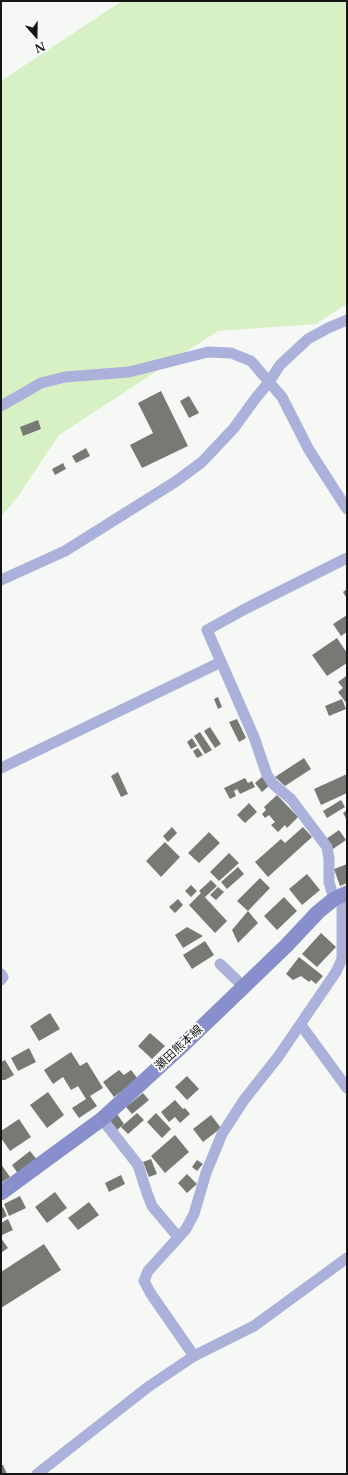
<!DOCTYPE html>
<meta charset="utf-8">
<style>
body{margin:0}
#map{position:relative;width:348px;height:1475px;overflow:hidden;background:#f5f8f4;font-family:"Libre Baskerville",serif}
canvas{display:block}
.frame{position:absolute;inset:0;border:2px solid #151615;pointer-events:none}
.north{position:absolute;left:16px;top:16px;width:40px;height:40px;-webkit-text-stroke:3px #fff;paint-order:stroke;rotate:160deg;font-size:11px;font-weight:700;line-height:16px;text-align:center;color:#151615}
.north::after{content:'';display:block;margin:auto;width:14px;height:18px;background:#151615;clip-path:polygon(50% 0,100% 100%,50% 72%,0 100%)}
</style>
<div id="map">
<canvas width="348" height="1475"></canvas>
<div class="frame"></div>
<div class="north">N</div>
</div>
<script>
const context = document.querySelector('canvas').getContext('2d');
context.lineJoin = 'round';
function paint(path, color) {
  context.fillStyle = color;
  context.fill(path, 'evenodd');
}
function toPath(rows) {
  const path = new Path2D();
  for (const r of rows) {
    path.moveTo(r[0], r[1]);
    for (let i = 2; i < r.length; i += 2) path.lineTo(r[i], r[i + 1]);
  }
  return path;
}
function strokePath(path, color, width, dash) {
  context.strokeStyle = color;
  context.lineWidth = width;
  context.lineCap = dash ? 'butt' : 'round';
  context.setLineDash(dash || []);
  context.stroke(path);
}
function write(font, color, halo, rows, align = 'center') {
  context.font = font + ' "Libre Baskerville","Noto Sans JP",serif';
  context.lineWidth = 3.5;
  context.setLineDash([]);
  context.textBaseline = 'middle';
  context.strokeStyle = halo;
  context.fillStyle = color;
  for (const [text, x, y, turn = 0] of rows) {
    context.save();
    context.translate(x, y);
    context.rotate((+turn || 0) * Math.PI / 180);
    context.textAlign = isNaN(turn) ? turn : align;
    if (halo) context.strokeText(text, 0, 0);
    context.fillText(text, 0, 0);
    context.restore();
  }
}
paint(toPath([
 [122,1,347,1,347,304,316,324,218,331,59,435,19,495,1,517,1,81]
]), '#d7f1c5');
paint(toPath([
 [161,391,188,446,142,468,130,445,153,433,138,403],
 [189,396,199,413,189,418,180,401],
 [38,420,41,429,23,436,20,427],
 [86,448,90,456,76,463,72,456],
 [63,463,66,469,55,475,52,469],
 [347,589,347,599,343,592],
 [347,615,347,632,341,636,333,624],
 [337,638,347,653,347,663,327,676,312,655],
 [346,676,347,677,347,704,338,692,343,688,338,682],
 [218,697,222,707,218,709,214,699],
 [342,699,346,709,329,716,325,706],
 [237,719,246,738,239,742,229,722],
 [210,727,221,744,215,748,204,731],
 [200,732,212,750,205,754,194,736],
 [192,738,197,746,191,749,187,742],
 [198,748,203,755,197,758,193,751],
 [304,758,311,769,285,786,275,777],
 [118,772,128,794,121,797,111,776],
 [347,774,347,793,321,805,314,789],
 [263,776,270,785,262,792,255,783],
 [245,778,248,783,252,781,255,787,240,794,237,789,234,791,236,796,230,799,224,788],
 [277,795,298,817,287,828,285,825,278,832,271,825,275,822,269,815,265,818,262,814,266,810,264,807],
 [341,800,345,807,327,818,323,811],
 [249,803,257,812,245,823,237,815],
 [347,810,347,820,343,813],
 [172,827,177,833,168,842,163,836],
 [303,827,312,837,268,877,255,862,281,839,285,843],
 [339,830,346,840,333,849,326,839],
 [209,832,220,843,199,863,188,853],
 [165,842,180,857,161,877,146,861],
 [229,853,239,863,219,881,210,872],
 [347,864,347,883,340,886,334,869],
 [238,867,244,874,227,889,221,882],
 [307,874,320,890,302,905,289,889],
 [260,878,270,888,248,911,237,901],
 [211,880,217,886,205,897,199,891],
 [191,885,197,891,191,897,185,891],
 [218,887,224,892,216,900,210,895],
 [201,893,227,921,215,933,189,905],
 [284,897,297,911,277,930,264,916],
 [178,899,183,905,175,913,169,907],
 [248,911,258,923,238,943,232,930],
 [187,927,203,936,183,948,175,935],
 [321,933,336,947,317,967,302,954],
 [205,941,214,955,192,969,183,955],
 [299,957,323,976,316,984,311,980,309,982,301,976,293,980,286,974],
 [50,1013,60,1029,39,1041,30,1026],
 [150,1033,165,1046,152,1059,138,1046],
 [29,1048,36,1062,18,1071,11,1058],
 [71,1052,80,1066,87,1062,103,1088,90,1096,97,1106,79,1118,72,1108,86,1099,78,1086,71,1090,63,1077,53,1084,44,1070],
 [5,1060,14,1075,5,1080,1,1080,1,1062],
 [119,1070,124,1075,131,1070,138,1079,114,1097,103,1082],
 [187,1076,199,1089,187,1100,175,1087],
 [48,1092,64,1115,47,1128,30,1105],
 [143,1093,149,1100,132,1114,126,1107],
 [175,1100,183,1109,185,1108,190,1114,180,1123,175,1117,169,1122,161,1112],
 [137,1113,144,1120,128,1134,121,1127],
 [156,1113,171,1129,162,1138,147,1122],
 [117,1114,124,1124,117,1130,109,1120],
 [211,1115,221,1128,203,1142,193,1129],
 [19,1119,31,1137,10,1151,1,1138,1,1131],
 [175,1135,189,1152,165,1173,151,1156],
 [30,1151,38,1161,19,1175,12,1165],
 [151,1159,157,1174,149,1177,143,1162],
 [197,1160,203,1164,197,1171,192,1167],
 [1,1164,10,1177,1,1183],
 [187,1174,197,1184,187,1193,178,1183],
 [121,1175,125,1184,109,1192,105,1183],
 [55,1192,67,1208,47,1223,35,1207],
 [20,1196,26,1208,9,1216,4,1204],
 [89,1202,99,1215,78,1230,68,1218],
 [3,1207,7,1216,1,1219,1,1208],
 [8,1219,13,1230,2,1235,1,1223],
 [1,1238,8,1248,1,1253],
 [44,1244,61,1270,1,1308,1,1272],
 [1,1465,3,1465,7,1474,1,1474]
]), '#777975');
strokePath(toPath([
 [1,406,41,383,65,377,129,372,208,352,231,353,251,361,282,397,309,450,347,509],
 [1,580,65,551,175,482,202,462,234,428,255,399,269,382,280,365,308,339,328,328,347,320],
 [1,768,221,662],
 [334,899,329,882,329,859,327,847,291,799,273,784,267,775,254,737,207,630,245,609,347,558],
 [220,964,244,987],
 [1,974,3,977,1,980],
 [301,1025,347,1088],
 [102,1119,138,1165,147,1193,152,1206,178,1237],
 [194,1356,151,1294,144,1281,148,1271,186,1229,194,1214,206,1173,222,1134,244,1100,278,1057,336,972,342,959,342,906,347,899],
 [37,1474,148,1387,194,1356,254,1326,347,1258]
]), '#acb1dc', 11);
strokePath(toPath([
 [1,1193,102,1119,181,1047,286,946,318,912,334,899,347,893]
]), '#898ecc', 15);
write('12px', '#151615', '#fff', [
 ["瀬田熊本線",179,1048,-43]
]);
</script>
